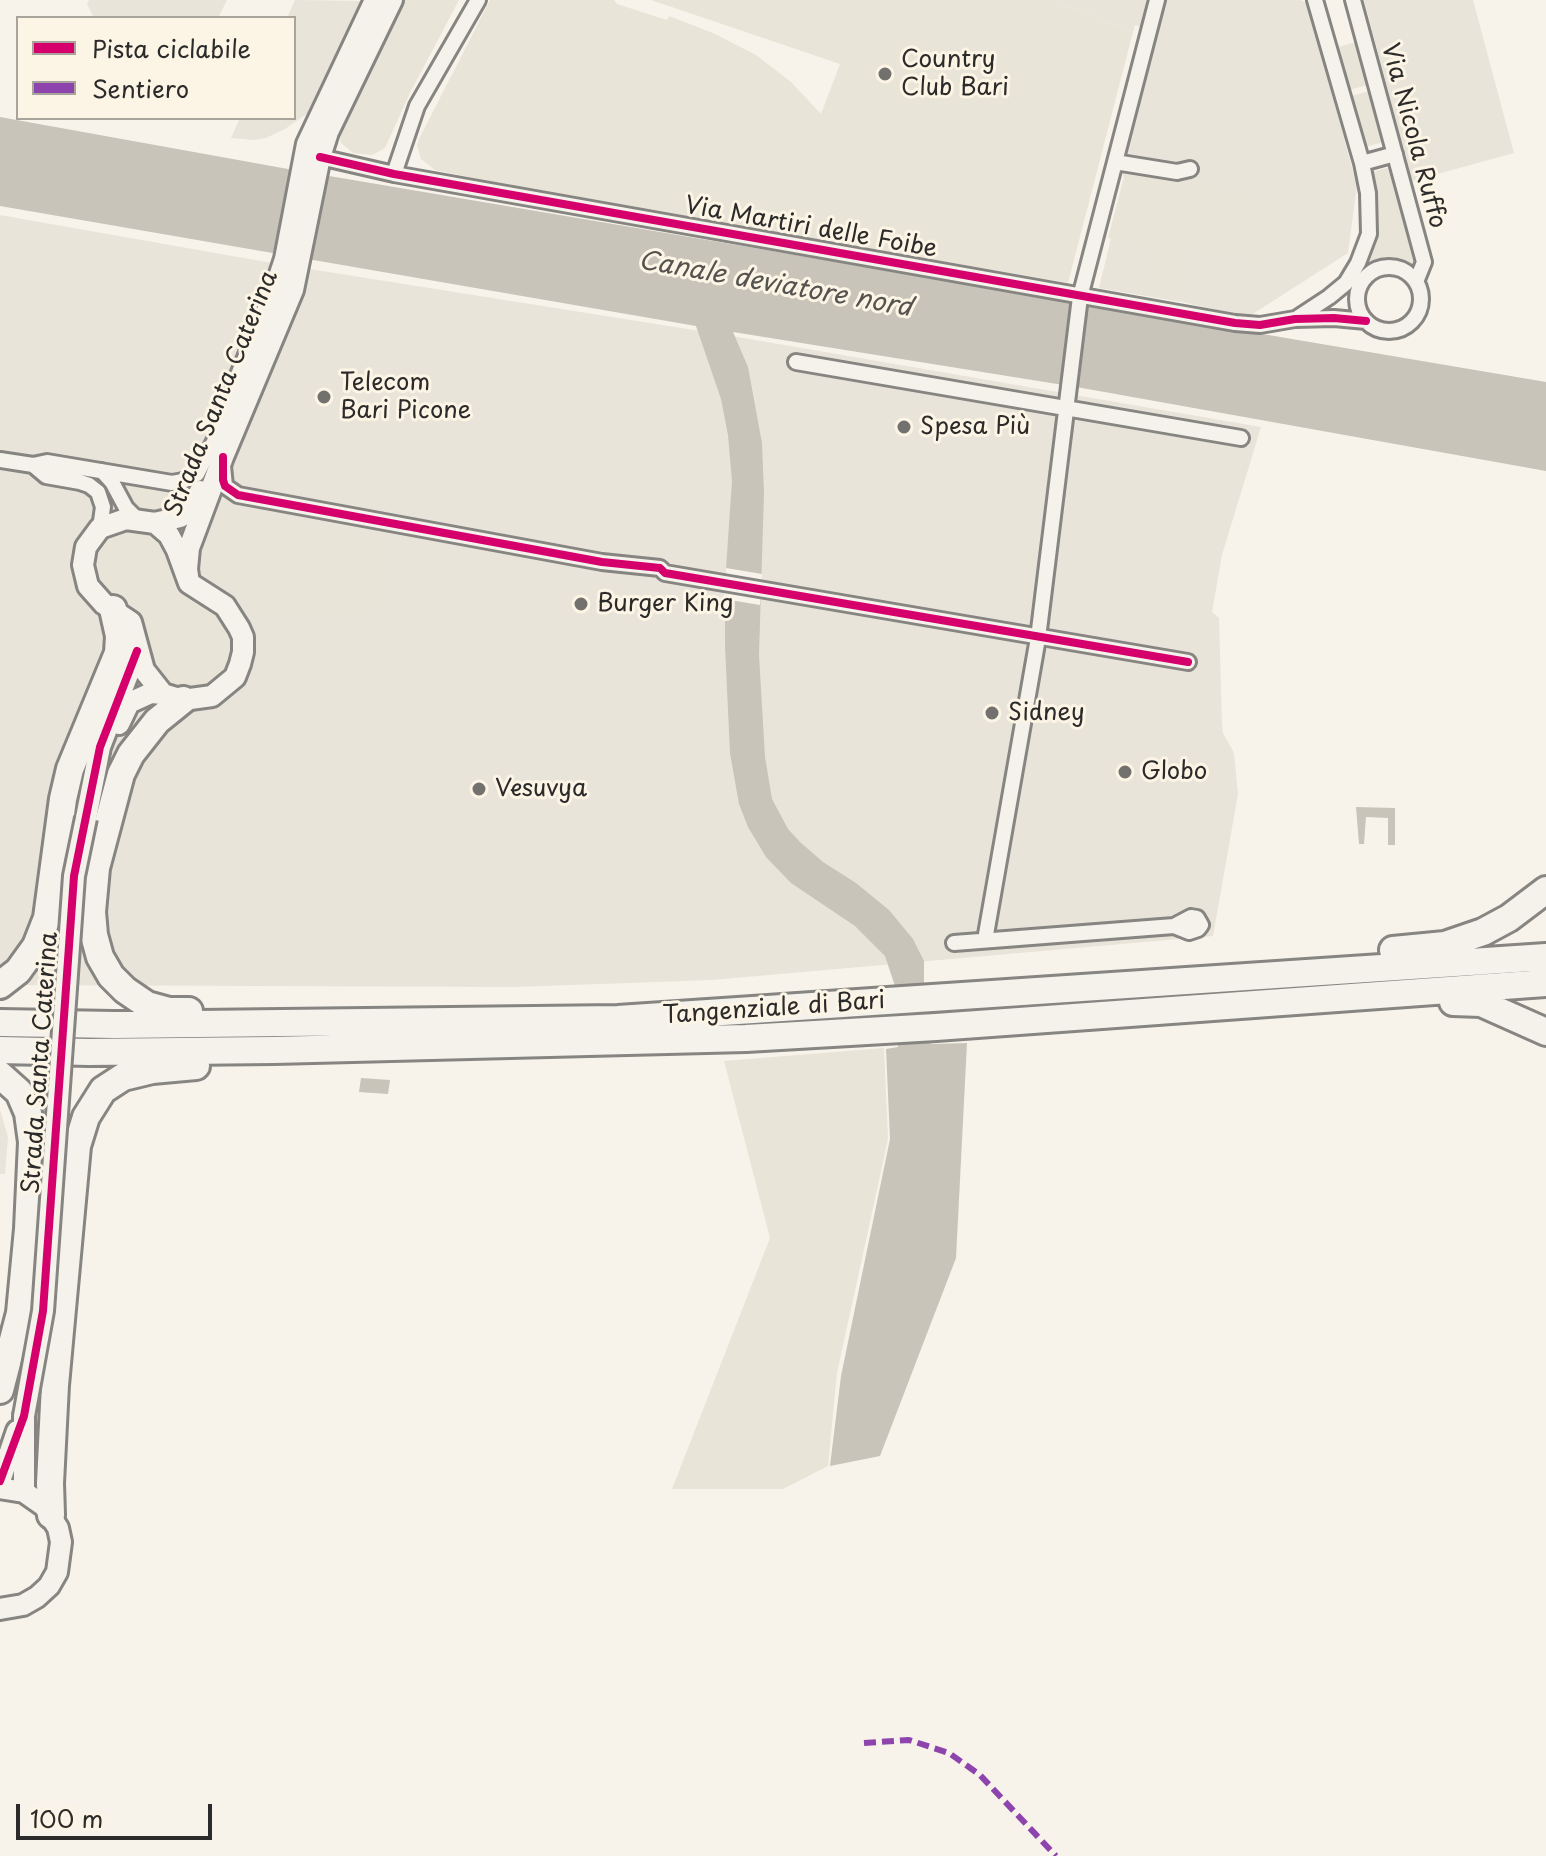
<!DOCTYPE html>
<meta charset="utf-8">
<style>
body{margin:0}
#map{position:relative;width:1546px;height:1856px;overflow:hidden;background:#f7f3ea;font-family:"Playpen Sans",sans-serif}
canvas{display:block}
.legend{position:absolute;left:16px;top:16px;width:280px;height:104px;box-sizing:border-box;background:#fcf5e5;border:2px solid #a8a49b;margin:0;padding:10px 14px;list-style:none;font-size:24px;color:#2b2b2b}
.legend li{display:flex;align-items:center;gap:16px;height:40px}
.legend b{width:40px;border:2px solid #a8a49b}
.scale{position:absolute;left:16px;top:1804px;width:196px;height:36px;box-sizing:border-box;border:4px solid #2b2b2b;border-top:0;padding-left:10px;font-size:24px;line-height:28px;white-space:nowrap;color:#2b2b2b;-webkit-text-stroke:6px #fcf5e5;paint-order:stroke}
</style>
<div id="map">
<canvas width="1546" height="1856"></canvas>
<ul class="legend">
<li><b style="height:10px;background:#d6006c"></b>Pista ciclabile</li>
<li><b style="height:10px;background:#8e44ad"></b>Sentiero</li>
</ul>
<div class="scale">100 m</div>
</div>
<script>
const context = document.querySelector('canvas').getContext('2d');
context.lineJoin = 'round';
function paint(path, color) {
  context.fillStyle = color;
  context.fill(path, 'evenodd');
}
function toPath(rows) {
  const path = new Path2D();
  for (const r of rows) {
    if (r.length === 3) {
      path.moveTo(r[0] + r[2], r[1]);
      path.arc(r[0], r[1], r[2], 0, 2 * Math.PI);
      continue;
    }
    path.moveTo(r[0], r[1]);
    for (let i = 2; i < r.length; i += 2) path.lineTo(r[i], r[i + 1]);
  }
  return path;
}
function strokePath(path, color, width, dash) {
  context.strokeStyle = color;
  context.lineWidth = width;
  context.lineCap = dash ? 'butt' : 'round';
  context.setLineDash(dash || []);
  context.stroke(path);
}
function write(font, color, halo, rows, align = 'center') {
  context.font = font + ' "Playpen Sans",sans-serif';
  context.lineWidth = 6;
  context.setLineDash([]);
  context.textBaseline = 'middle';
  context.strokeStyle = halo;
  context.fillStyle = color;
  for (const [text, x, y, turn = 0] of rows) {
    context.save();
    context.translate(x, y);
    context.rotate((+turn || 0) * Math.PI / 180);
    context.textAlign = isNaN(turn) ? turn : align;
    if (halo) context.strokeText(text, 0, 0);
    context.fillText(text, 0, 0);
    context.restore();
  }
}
paint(toPath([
 [89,0,227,0,218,18,94,18,87,4],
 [295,0,363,1,311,111,285,129,266,138,254,140,231,138,240,118,294,118,294,18,287,18],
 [1054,0,1300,0,1307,3,1357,186,1348,253,1248,317,1182,302,1121,171,1154,32,1135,25,1133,32],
 [1364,0,1473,0,1514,153,1412,181],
 [0,215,278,264,738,337,1261,427,1222,555,1212,612,1219,618,1222,724,1223,733,1234,753,1238,794,1213,936,712,980,516,987,0,985],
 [1111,238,1149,244,1140,295,1099,288],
 [0,1110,8,1137,5,1174,0,1174]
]), '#e9e4d9');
paint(toPath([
 [401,0,459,0,410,93,385,148,372,155,353,153,341,143,339,131],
 [490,0,614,0,617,4,667,20,669,16,713,33,756,55,791,82,821,114,840,64,651,0,1054,0,1133,32,1068,283,543,192,435,170,421,159,417,146,419,139],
 [1356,42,1368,85,1349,90,1338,47],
 [1370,91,1384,142,1365,147,1351,96],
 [1391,167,1417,263,1415,269,1390,261,1366,266,1364,264,1376,226,1377,212,1371,172],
 [1125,173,1280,200,1270,265,1190,249,1181,302,1140,295,1148,244,1108,238],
 [117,480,194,482,184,506,157,516,132,507],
 [222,508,388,539,374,620,256,612,236,592,211,574,204,562],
 [1034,525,1037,525,1026,608,1019,607],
 [134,528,149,532,158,538,167,551,172,572,179,586,192,599,214,611,226,624,232,640,231,659,225,672,213,683,203,688,183,689,160,677,152,665,146,634,140,618,129,603,110,589,102,578,99,560,105,543,113,534],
 [884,1048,888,1139,837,1373,828,1466,783,1489,672,1489,770,1238,724,1061]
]), '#e9e4d8');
paint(toPath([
 [0,117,288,169,1546,382,1546,471,1082,388,733,332,748,367,762,443,764,493,759,655,765,757,772,799,788,829,800,842,823,862,856,883,889,910,913,939,924,961,924,984,931,1044,967,1043,956,1258,880,1456,830,1466,841,1376,890,1139,886,1049,898,1047,895,986,885,956,855,926,791,883,766,857,748,827,739,804,730,753,725,646,725,583,732,481,728,435,721,399,696,326,0,206],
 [1356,807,1395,808,1395,845,1388,845,1388,818,1366,817,1364,844,1359,844],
 [361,1078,390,1080,388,1094,359,1092]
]), '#c8c4ba');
paint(toPath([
 [726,568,762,574,760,605,724,599]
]), '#f7f3ea');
const street = toPath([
 [1353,0,1424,262,1416,282],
 [320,157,394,174,1235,323,1260,325,1295,319,1334,318,1366,321],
 [1115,162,1177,172,1190,169],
 [1362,163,1395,154],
 [394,174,417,106,478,0],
 [1389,299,32],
 [1297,318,1329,297,1346,283,1358,263,1369,234,1368,193,1362,163,1315,0],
 [796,362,1241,438],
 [0,460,33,465,47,462,172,483,183,481,197,474,218,434],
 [33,465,46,476,80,482,89,485,98,492,103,507,100,528],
 [223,466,225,486,238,495,602,562,660,568,665,573,1188,662],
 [102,471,112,482,126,508,137,519],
 [985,940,1038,638,1080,297,1157,0],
 [954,943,1174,926,1189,932,1198,929,1201,925,1197,918,1191,917,1174,926]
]);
const secondary = toPath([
 [220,443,225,415,270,304,285,259,307,144,375,0],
 [126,519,155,523,169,535,177,550,189,583,225,606,239,628,243,637,243,652,240,664,235,677,212,696,183,700,163,694,144,670,131,622,104,604,88,586,83,565,86,547,100,528,126,519],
 [155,523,180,517,189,510,194,507,200,491],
 [189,583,187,569,189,548,223,457,293,290,320,157,328,132,392,0],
 [119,724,129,703,151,693,163,694],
 [86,818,100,747,137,651],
 [24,1416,24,1492],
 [0,1481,17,1431],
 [0,1488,24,1492,44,1506,58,1528,61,1542,57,1572,49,1586,37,1597,23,1605,0,1609]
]);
const highway = toPath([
 [183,700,157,721,131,754,121,774,96,868,92,912,94,935,100,957,111,976,125,990,147,1005,169,1011,189,1011],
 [1393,950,1445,945,1483,932,1509,918,1546,890],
 [0,985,18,971,36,946,47,918,63,799,70,769,118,653,119,636,113,609],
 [1453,1002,1481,1003,1546,1032],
 [0,1023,114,1025,618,1019,1546,957],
 [0,1050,89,1052,274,1050,746,1038,936,1027,1546,983],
 [0,1075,19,1092,28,1113,32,1142,28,1229,20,1313,0,1390],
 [51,1515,50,1483,55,1385,77,1146,86,1117,103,1090,123,1077,152,1070,196,1066]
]);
strokePath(street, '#878581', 20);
strokePath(secondary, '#878581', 26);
strokePath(highway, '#878581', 32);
strokePath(street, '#f5f2ec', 14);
strokePath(secondary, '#f5f2ec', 20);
strokePath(highway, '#f5f2ec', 26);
const secondaryBridge = toPath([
 [24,1416,43,1311,74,876,86,818]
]);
strokePath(secondaryBridge, '#878581', 26, []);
strokePath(secondaryBridge, '#f5f2ec', 20);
strokePath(toPath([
 [864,1743,909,1740,949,1753,980,1775,1056,1856]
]), '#8e44ad', 6, [12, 6]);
strokePath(toPath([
 [320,157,394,174,1235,323,1260,325,1295,319,1334,318,1366,321],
 [223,457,223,480,225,486,238,495,602,562,660,568,665,573,1188,662],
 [0,1481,24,1416,43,1311,74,876,100,747,137,651]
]), '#d6006c', 8);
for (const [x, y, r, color] of [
 [885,74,8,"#72716e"],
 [324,397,8,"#72716e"],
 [904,427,8,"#72716e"],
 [581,604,8,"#72716e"],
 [992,713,8,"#72716e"],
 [1125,772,8,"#72716e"],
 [479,789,8,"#72716e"]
]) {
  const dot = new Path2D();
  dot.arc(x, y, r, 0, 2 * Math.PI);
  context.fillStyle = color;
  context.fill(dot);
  strokePath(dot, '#fcf5e5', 3);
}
write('24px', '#2b2b2b', '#fcf5e5', [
 ["Country",901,60],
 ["Club Bari",901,88],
 ["Telecom",340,383],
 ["Bari Picone",340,411],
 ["Spesa Più",920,427],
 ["Burger King",597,604],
 ["Sidney",1008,713],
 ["Globo",1141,772],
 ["Vesuvya",495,789]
], 'left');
write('24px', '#2b2b2b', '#fcf5e5', [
 ["Via Nicola Ruffo",1413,136,75],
 ["Via Martiri delle Foibe",811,228,10],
 ["Strada Santa Caterina",222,394,-68],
 ["Tangenziale di Bari",774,1009,-4],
 ["Strada Santa Caterina",41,1063,-86]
]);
write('italic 26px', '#545350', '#fcf5e5', [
 ["Canale deviatore nord",775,285,10]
]);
</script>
